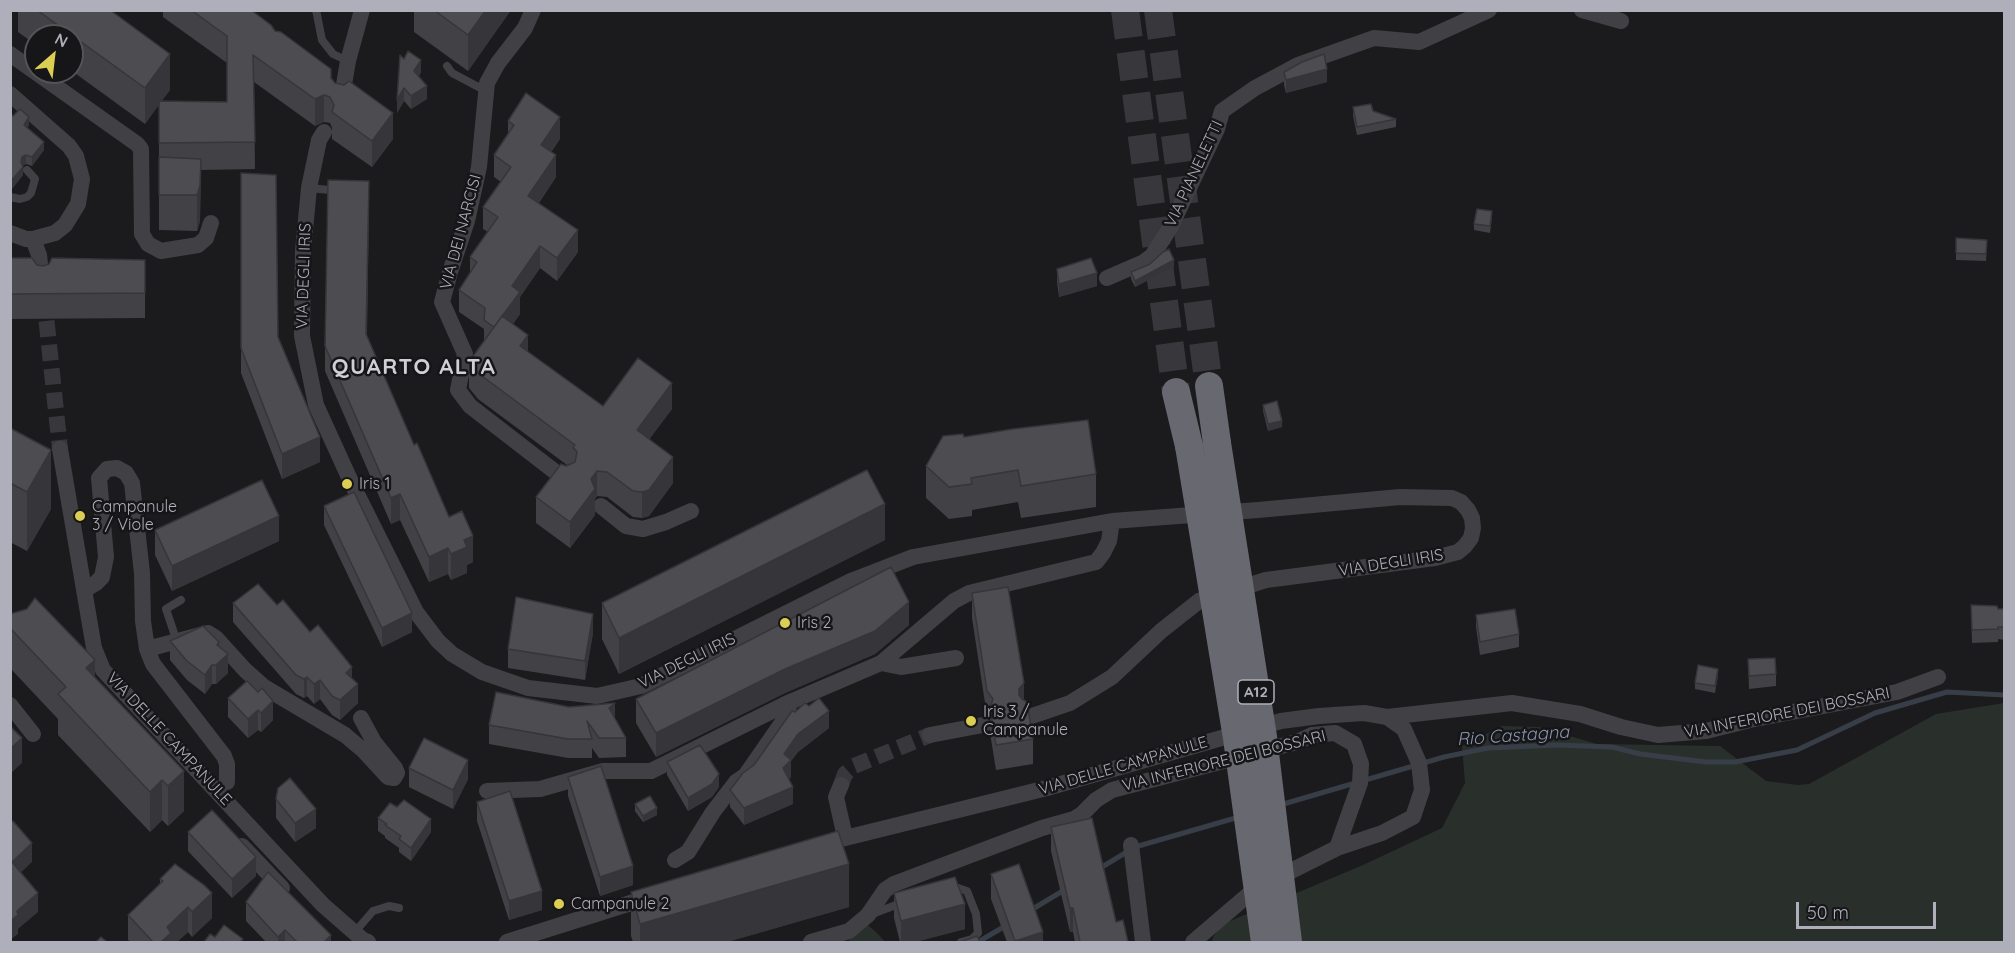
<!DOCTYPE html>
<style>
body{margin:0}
#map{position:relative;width:2015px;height:953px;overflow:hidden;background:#1b1a1c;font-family:Quicksand,sans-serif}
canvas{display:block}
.frame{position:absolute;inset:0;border:12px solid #aeafba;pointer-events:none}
.north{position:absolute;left:24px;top:24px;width:60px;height:60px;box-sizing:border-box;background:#161517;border:2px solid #535358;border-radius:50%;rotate:28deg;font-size:16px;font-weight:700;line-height:24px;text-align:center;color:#aeafba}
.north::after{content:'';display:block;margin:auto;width:21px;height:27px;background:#dcce52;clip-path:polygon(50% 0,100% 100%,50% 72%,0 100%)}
.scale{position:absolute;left:1796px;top:902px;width:140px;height:27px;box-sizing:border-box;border:3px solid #aeafba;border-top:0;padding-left:8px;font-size:18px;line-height:21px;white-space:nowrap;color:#aeafba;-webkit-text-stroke:4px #161517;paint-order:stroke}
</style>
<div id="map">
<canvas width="2015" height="953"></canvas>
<div class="frame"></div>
<div class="north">N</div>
<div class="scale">50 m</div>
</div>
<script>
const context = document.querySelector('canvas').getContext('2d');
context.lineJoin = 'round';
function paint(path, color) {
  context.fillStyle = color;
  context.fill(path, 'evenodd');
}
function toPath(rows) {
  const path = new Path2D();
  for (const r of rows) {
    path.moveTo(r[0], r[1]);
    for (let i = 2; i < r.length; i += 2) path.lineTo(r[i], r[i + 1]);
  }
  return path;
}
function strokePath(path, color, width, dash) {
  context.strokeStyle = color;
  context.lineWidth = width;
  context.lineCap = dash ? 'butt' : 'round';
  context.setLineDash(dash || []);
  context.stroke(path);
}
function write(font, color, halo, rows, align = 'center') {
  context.font = font + ' Quicksand,sans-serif';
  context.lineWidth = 5;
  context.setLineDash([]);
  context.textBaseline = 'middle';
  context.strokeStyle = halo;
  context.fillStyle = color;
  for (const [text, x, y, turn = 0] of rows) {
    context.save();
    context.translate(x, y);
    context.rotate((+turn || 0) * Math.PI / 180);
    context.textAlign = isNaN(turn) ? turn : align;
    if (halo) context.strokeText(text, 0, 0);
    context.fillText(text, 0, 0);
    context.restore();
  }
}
paint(toPath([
 [2004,703,2004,942,1212,942,1213,937,1223,924,1363,865,1442,828,1465,783,1462,746,1502,726,1539,727,1597,744,1720,746,1766,781,1798,785,1809,784,1936,714],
 [868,925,878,934,885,942,847,942]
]), '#29302c');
strokePath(toPath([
 [1280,805,1444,757,1488,748,1558,745,1612,747,1640,754,1706,762,1735,762,1797,750,1875,713,1947,692,2004,695],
 [1097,870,1135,847,1239,817],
 [1031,910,1066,889],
 [978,942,1007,925]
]), '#383e47', 5);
strokePath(toPath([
 [44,297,60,449],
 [841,785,845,774,854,766,930,735]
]), '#38383c', 16, [16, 8]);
strokePath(toPath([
 [1125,10,1176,392],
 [1158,10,1209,386]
]), '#38383c', 28, [28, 14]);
strokePath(toPath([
 [316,10,322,40,333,54,348,61],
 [447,66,452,73,486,91],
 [309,188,340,191],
 [10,197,20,199,27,197,31,193,35,179,27,170],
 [177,642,166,609,181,600],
 [948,887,952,886,967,891,976,914,978,933,972,939,961,942],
 [872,914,904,902],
 [354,933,373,911,389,906,399,908]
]), '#414145', 8);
strokePath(toPath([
 [533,10,525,28,498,63,487,83,479,167,467,221,450,272,442,302,465,354,458,390,470,406,567,481],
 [1582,10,1621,21],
 [10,54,137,144,141,149,142,234,148,244,161,251,198,245,206,238,211,223],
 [10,94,69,146,76,156,82,179,78,204,65,225,55,233,33,239,26,239,10,233],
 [341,102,348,61,362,10],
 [324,132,319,140,309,188,303,251,302,336,316,405,352,484,416,612,438,641,452,654,482,672,528,688,597,696,641,686,851,581,913,557,1112,521,1258,510,1400,497,1452,498,1461,502,1468,510,1472,518,1473,528,1471,538,1465,546,1458,552,1435,558,1266,580,1199,601,1161,631,1112,677,1070,703,1029,717],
 [33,239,39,255,42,281],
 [1107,278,1144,262,1152,256,1170,228,1217,129,1222,111,1255,88,1298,65,1374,38,1419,42,1489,10],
 [60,449,94,648,103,670,323,905,363,940,368,942],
 [601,506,626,526,643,529,666,522,691,511],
 [84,590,96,583,102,577,106,557,99,478,107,469,117,468,126,473,132,483,142,573,143,621,147,649],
 [881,663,901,667,956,658],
 [10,705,33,734],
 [1387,717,1512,703,1580,714,1621,727,1658,735,1706,731,1750,720,1897,692,1938,677],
 [930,735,983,725],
 [227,782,227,764,224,756,153,664,147,649,208,633,216,638,245,670,264,687,345,735,364,751,388,777,394,778,397,773,395,768,374,742,361,718],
 [841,785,836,797,845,837],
 [487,791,540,789,603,771,651,771,790,702,881,663,954,601,969,593,1096,562,1103,553,1109,541,1112,521],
 [821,844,1047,788,1281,721,1319,716,1364,713,1387,717,1404,729,1419,763,1422,790,1413,817,1382,833,1337,848,1255,889,1193,942],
 [1131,845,1143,942],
 [242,846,282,888],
 [675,860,688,852,713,812,736,782,745,776,786,717,790,702],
 [507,942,653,896],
 [811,942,849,931,868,915,885,890,894,884,1042,828,1074,819,1082,814,1096,800,1112,790,1297,742,1312,735,1335,733,1354,744,1361,764,1360,783,1337,848]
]), '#414145', 16);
strokePath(toPath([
 [1209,386,1217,443],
 [1176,392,1189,446]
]), '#686871', 28);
strokePath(toPath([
 [1217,443,1263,737,1288,942],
 [1189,446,1237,738,1265,942]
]), '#686871', 28);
paint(toPath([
 [18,10,110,10,170,90,161,101,227,102,227,63,163,17,163,10,251,10,331,79,335,83,393,139,372,167,332,139,332,128,330,123,324,122,315,126,254,82,255,169,201,170,200,221,197,231,159,230,159,104,145,124,72,71,72,36,36,36,36,45,18,32],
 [414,10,511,10,468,71,414,32],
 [404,59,421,72,419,76,427,99,411,109,404,101,397,113],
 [1284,72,1327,82,1286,93,1284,85],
 [1353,107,1373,111,1396,119,1396,127,1357,135,1353,116],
 [10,114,29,125,27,128,44,150,32,166,26,164,22,166,23,175,11,190],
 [508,121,560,139,551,152,556,177,539,203,578,252,557,281,540,268,520,297,520,314,513,324,528,352,603,406,672,409,649,439,673,483,649,516,642,518,633,517,607,497,597,496,595,499,595,515,570,548,536,523,536,497,567,465,478,399,469,388,469,362,484,342,484,329,459,312,459,290,470,273,470,257,488,232,483,229,483,207,501,182,494,177,494,155,508,135],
 [241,173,278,337,320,462,282,479,241,373],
 [369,207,367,335,414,445,449,517,473,562,467,565,467,573,451,580,448,574,429,582,400,520,391,524,325,371,325,346],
 [1492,218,1490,233,1474,230,1474,224],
 [1956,238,1987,247,1986,261,1956,260],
 [10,258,145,293,145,318,10,319],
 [1150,264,1174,267,1135,287,1131,279,1131,272],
 [1057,269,1097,286,1059,297,1057,282],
 [1263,405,1282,427,1268,431,1263,411],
 [10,428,51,509,27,551,10,542],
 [964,437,1096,474,1096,507,1021,518,1018,502,972,510,972,516,949,519,926,498,926,466],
 [324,506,412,632,382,647,324,525],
 [155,530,279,541,172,591,155,555],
 [885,540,619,674,602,639,602,603],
 [972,593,1033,739,1033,764,996,770,990,733,990,719,987,716,972,618],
 [233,603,352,679,358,703,340,720,332,715,320,699,314,704,307,696,304,698,296,694,233,622],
 [1971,605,2004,609,2004,640,1998,639,1998,642,1972,643],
 [10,614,95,677,184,771,184,811,168,826,162,820,150,832,58,735,58,719,10,668],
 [1476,615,1519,634,1519,647,1480,655,1476,627],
 [909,625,875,654,785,693,656,757,636,723,636,699],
 [593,633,585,680,508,668,508,649],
 [170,641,219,647,228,673,216,684,212,684,205,694,187,680,170,660],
 [1748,659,1776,674,1776,686,1749,689],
 [1718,675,1715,693,1695,689,1695,683],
 [247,681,273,720,261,732,258,730,248,738,228,717,228,698],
 [615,719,626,738,626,757,599,758,592,748,592,758,568,758,489,744,489,725],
 [829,728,798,752,791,761,791,777,789,779,793,804,744,825,730,807,730,790,754,765],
 [667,762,719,787,712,797,688,811,667,775],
 [409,768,468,779,453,809,409,787],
 [568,777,633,885,600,896,568,796],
 [276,799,316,828,295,842,276,818],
 [477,802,542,910,509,920,477,821],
 [635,804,657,815,643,822,635,811],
 [378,818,431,832,411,861,399,852,399,848,385,838,385,836,378,831],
 [1051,827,1116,922,1128,942,1075,942,1073,932,1070,932,1051,851],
 [188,832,256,876,232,898,188,851],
 [991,874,1043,942,1007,942,991,899],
 [160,879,212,918,192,937,188,932,177,942,131,942,128,940,128,915,160,884],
 [631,892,849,907,727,942,633,942,631,936],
 [894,893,965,929,915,942,900,942,894,918],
 [246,902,331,942,266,942,246,921]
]), '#424146');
paint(toPath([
 [486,10,511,10,468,71,468,35],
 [170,54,170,90,145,124,145,88],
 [421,60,421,72,414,84,414,71],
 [1327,69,1327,82,1286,93,1286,80],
 [427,86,427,99,411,109,411,96],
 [404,88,404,101,397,113,397,100],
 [324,95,324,122,315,126,315,99],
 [393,113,393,139,372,167,372,141],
 [29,117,29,125,24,133,24,125],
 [560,117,560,139,541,167,541,145],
 [44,142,44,150,32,166,32,157],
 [26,155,26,164,22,166,23,175,11,190,11,181,22,157],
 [556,155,556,177,528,218,528,196],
 [201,159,200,221,197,231,197,195],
 [578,230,578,252,557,281,557,258],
 [540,246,540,268,520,297,520,314,495,349,495,327,512,286],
 [1174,260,1174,267,1135,287,1135,281],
 [1097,273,1097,286,1059,297,1059,284],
 [528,335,528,360,520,346],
 [672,383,672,409,637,456,637,430],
 [1282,421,1282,427,1268,431,1268,424],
 [320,437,320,462,282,479,282,454],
 [51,450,51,509,27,551,27,492],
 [673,457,673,483,649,516,642,518,642,492],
 [597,471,597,496,595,499,595,515,570,548,570,522,591,479],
 [400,494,400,520,391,524,391,498],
 [885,504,885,540,619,674,619,638],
 [279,516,279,541,172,591,172,566],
 [473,536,473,562,467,565,467,573,451,580,451,554,464,540],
 [448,548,448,574,429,582,429,557],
 [909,602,909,625,875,654,785,693,656,757,656,733],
 [412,613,412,632,382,647,382,628],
 [593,614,593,633,585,680,585,661],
 [219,642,219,661,228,654,228,673,216,684,216,665,217,645],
 [95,660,95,700,86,668],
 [212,665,212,684,205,694,205,675],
 [352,667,352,686,346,673],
 [1718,669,1718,675,1715,693,1715,686],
 [307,677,307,696,304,698,304,679],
 [320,680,320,699,314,704,314,684],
 [1024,683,1024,708,1019,714,1019,689],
 [358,684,358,703,340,720,340,700],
 [273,701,273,720,261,732,261,713],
 [615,703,615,722,609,708],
 [258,710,258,730,248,738,248,719],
 [829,711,829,728,798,752,791,761,791,777,783,785,784,754,798,734],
 [22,738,22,763,10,774,10,749],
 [468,760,468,779,453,809,453,790],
 [184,771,184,811,168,826,168,786],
 [719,774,719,787,712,797,688,811,688,798],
 [162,780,162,820,150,832,150,792],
 [793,787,793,804,744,825,744,808],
 [657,808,657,815,643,822,643,816],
 [316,809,316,828,295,842,295,823],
 [431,819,431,832,411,861,411,848],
 [32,843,32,862,12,881,12,862],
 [256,857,256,876,232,898,232,879],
 [849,864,849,907,727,942,640,942,640,924],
 [633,866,633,885,600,896,600,877],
 [542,891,542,910,509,920,509,901],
 [38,893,38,912,18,929,18,934,10,940,10,921,17,911],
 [212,893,212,918,192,937,192,912],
 [965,904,965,929,915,942,901,942,901,921],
 [188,907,188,932,177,942,161,942,167,927],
 [1070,908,1073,908,1073,932,1070,932],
 [285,930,285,942,278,942,278,937],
 [1043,932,1043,942,1015,942,1015,941],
 [331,935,331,942,324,942]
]), '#363539');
const building = toPath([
 [37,10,110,10,170,54,145,88,37,10],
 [191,10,251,10,271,25,275,31,281,32,331,69,331,78,335,83,344,85,349,81,393,113,372,141,332,112,334,105,330,97,324,95,315,99,253,55,255,142,159,143,159,101,227,102,227,36,191,10],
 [434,10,486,10,468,35,434,10],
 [408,51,421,60,414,71,427,86,411,96,404,88,397,100,400,55,404,59,408,51],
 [1324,54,1327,69,1286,80,1284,72,1302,62,1324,54],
 [526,93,560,117,541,145,556,155,528,196,578,230,557,258,540,246,512,286,520,292,494,327,484,320,485,308,459,290,477,262,470,257,498,217,483,207,511,167,494,155,514,125,508,121,526,93],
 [1371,104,1373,111,1396,119,1357,127,1353,107,1371,104],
 [20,109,29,117,24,125,44,142,32,157,26,155,22,157,21,162,23,167,11,181,10,114,13,116,20,109],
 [159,157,201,159,200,186,197,195,159,195,159,157],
 [241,173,276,175,278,337,320,437,282,454,241,348,241,173],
 [328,180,369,181,366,334,414,445,417,443,449,517,462,511,473,536,464,540,467,547,451,554,448,548,429,557,400,494,391,498,325,346,328,180],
 [1477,209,1492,211,1490,226,1474,224,1477,209],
 [1956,238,1987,240,1986,254,1956,253,1956,238],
 [1169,249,1174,260,1135,281,1131,272,1150,264,1163,252,1169,249],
 [10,258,32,258,37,265,43,266,49,264,52,258,145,260,145,293,10,294,10,258],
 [1091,258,1097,273,1059,284,1057,269,1091,258],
 [502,316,528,335,520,346,603,406,638,358,672,383,637,430,673,457,649,490,642,492,633,491,607,472,597,471,591,479,595,489,570,522,536,497,561,464,566,466,575,462,577,452,573,447,575,445,478,373,469,362,502,316],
 [1277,401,1282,421,1268,424,1263,405,1277,401],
 [1088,420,1096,474,1021,486,1018,470,971,478,972,484,949,487,926,466,943,436,963,434,964,437,1013,429,1088,420],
 [10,428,51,450,27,492,10,483,10,428],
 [867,470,885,504,619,638,602,603,867,470],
 [262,480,279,516,172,566,155,530,262,480],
 [354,492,412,613,382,628,324,506,354,492],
 [891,567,909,602,875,631,785,669,656,733,636,699,891,567],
 [258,584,277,605,283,600,310,632,318,625,352,667,346,673,358,684,340,700,332,696,320,680,314,684,307,677,304,679,296,675,233,603,258,584],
 [1008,587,1024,683,1019,689,1019,695,1022,699,1027,702,1033,739,996,745,990,708,993,699,987,691,972,593,1008,587],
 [516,597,593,614,585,661,508,649,516,597],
 [35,598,95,660,86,668,184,771,168,786,162,780,150,792,58,694,66,687,10,628,10,614,27,609,35,598],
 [1971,605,1997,606,1998,609,2004,609,2004,627,1998,627,1998,629,1972,630,1971,605],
 [1515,609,1519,634,1480,642,1476,615,1515,609],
 [203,626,219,642,217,645,228,654,216,665,212,665,205,675,187,661,170,641,203,626],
 [1775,658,1776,674,1749,676,1748,659,1775,658],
 [1698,665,1718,669,1715,686,1695,683,1698,665],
 [247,681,258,692,262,688,273,701,261,713,258,710,248,719,228,698,247,681],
 [496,692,569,707,615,703,609,708,626,738,599,738,587,721,592,739,568,739,489,725,496,692],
 [819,698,829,711,798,734,784,754,791,760,783,768,793,787,744,808,730,790,743,773,754,765,792,711,795,712,805,703,809,706,819,698],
 [10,726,22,738,10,749,10,726],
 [424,738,468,760,453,790,409,768,424,738],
 [700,745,719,774,712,784,688,798,667,762,700,745],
 [601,766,633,866,600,877,568,777,601,766],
 [290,778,316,809,295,823,276,799,278,788,290,778],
 [510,791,542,891,509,901,477,802,510,791],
 [650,796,657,808,643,816,635,804,650,796],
 [404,800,431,819,411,848,399,839,401,836,385,825,387,824,378,818,390,803,397,807,404,800],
 [212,810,256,857,232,879,188,832,212,810],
 [1092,818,1116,922,1123,920,1128,942,1080,942,1073,908,1070,908,1051,827,1092,818],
 [13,821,32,843,12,862,38,893,17,911,18,915,10,921,10,823,13,821],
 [838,831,849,864,640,924,631,892,838,831],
 [175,864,204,885,212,893,192,912,188,907,167,927,171,933,161,942,153,942,128,915,163,881,160,879,175,864],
 [1019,864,1043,932,1015,941,991,874,1019,864],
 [268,872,331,935,324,942,297,942,285,930,278,937,246,902,268,872],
 [955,877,965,904,901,921,894,893,955,877],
 [224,925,243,939,241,941,243,942,204,942,210,934,215,937,224,925],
 [977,936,980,942,960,942,977,936],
 [101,937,107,942,96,942,101,937]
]);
paint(building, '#4d4c51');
strokePath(building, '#363539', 1.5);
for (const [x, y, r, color] of [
 [347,484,6,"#dcce52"],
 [80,516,6,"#dcce52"],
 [785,623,6,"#dcce52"],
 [971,721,6,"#dcce52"],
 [559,904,6,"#dcce52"]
]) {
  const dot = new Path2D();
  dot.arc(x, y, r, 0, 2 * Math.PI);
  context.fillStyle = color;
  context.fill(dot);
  strokePath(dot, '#161517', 2);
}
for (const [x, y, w] of [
 [1256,692,36]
]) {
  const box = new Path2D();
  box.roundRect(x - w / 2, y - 12, w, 24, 4.5);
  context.fillStyle = '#161517';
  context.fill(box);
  strokePath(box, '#aeafba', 1.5);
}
write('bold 15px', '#aeafba', null, [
 ["A12",1256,692]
]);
write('16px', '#aeafba', '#161517', [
 ["VIA PIANELETTI",1194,174,-65],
 ["VIA DEI NARCISI",461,232,-75],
 ["VIA DEGLI IRIS",304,276,-88],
 ["VIA DEGLI IRIS",1391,563,-9],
 ["VIA DEGLI IRIS",687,661,-26],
 ["VIA INFERIORE DEI BOSSARI",1787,713,-11],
 ["VIA DELLE CAMPANULE",169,739,47],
 ["VIA INFERIORE DEI BOSSARI",1224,761,-14],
 ["VIA DELLE CAMPANULE",1123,766,-16]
]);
write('16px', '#aeafba', '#161517', [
 ["Iris 1",359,484],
 ["Campanule",92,507],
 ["3 / Viole",92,525],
 ["Iris 2",797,623],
 ["Iris 3 /",983,712],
 ["Campanule",983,730],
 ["Campanule 2",571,904]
], 'left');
write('italic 18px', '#8a95b0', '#161517', [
 ["Rio Castagna",1513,736,-4]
]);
context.letterSpacing = '1.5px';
write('bold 22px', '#cfcfd6', '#161517', [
 ["QUARTO ALTA",414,367]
]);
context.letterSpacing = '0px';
</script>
